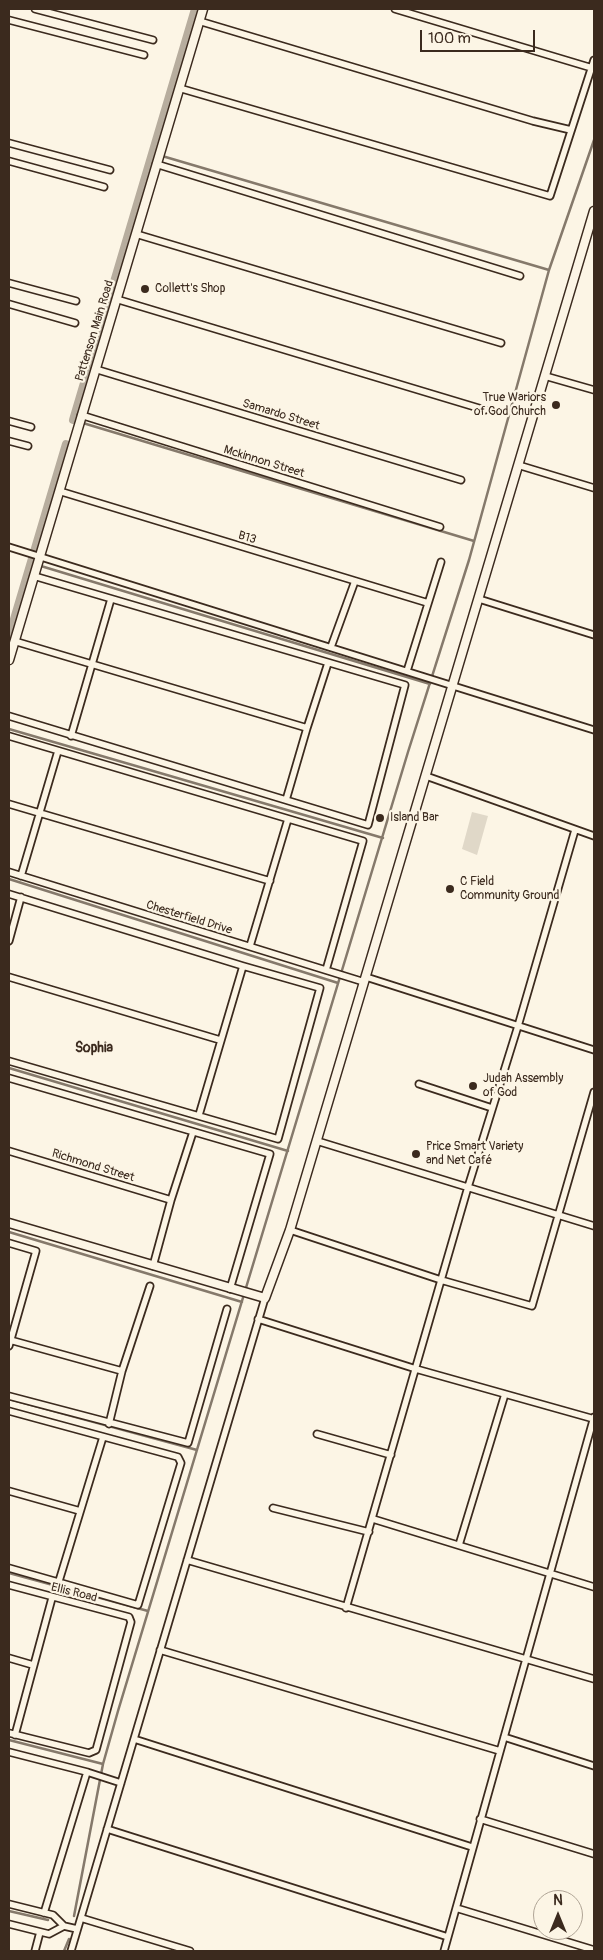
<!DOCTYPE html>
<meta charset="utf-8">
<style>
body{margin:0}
#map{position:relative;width:603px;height:1960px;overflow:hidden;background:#fcf5e5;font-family:Pangolin,sans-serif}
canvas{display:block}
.frame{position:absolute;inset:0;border:10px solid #3b2a1e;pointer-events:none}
.north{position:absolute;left:533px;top:1890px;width:50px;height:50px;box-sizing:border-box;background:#fcf5e5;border:1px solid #afa495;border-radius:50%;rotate:0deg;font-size:14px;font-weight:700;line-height:20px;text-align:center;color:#3b2a1e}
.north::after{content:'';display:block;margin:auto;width:18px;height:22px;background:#3b2a1e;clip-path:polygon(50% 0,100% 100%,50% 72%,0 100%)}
.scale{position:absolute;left:420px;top:30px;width:115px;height:22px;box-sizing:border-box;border:2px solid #3b2a1e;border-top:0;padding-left:6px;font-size:15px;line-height:18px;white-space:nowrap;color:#3b2a1e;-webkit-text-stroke:4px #fcf5e5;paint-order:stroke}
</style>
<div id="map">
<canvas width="603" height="1960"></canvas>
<div class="frame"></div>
<div class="north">N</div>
<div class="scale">100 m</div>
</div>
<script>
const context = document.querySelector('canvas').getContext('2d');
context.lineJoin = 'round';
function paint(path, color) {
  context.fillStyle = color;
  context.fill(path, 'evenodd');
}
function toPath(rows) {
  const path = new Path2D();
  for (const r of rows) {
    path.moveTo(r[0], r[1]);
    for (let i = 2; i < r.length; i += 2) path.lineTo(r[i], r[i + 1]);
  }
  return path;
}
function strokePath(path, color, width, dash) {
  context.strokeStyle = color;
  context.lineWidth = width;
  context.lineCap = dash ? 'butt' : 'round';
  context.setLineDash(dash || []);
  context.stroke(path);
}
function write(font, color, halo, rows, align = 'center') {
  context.font = font + ' Pangolin,sans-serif';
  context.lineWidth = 4.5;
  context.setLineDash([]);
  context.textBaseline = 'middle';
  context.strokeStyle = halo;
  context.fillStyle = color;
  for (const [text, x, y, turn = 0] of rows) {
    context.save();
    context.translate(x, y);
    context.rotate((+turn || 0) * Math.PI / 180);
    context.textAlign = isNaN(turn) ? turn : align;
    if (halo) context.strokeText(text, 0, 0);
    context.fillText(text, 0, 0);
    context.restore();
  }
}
paint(toPath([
 [472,812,488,816,477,855,462,849]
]), '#e0d8c8');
strokePath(toPath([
 [152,153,549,270],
 [73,420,474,541],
 [31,563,430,684],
 [9,729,383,838],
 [9,879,338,983],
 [9,1068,288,1151],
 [9,1232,242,1302],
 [9,1399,197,1450],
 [9,1573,148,1611],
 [9,1740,103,1764],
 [9,1911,48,1920],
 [74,1916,103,1764,118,1711,408,752,469,560,549,270,594,140],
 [64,1951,69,1939]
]), '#85796b', 2.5);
strokePath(toPath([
 [73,420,195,9],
 [9,636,66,444]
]), '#b7ad9e', 8);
const minor = toPath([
 [35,9,153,40],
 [395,9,592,68],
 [9,20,144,55],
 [199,21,533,121,571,130],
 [179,88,550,196,594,60],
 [9,143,110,170],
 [9,161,104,187],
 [156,164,520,276],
 [136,234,501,343],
 [9,283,76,301],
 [116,299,485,410],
 [9,304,75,323],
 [95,369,461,480],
 [545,376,594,390],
 [81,415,440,527],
 [9,421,31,427],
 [9,441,28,446],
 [518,465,594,488],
 [59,491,428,603],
 [9,547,594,730],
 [479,599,594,635],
 [14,641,307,728,328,663],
 [331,647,355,581],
 [407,671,441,562],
 [9,716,368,825,405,685,34,576],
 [9,736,363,841,326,970],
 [71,736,111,599],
 [426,776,594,836],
 [286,800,307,728],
 [9,804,270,881],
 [9,872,364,982],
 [21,876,58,751],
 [9,894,243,966,320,988,278,1139,9,1061],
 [9,941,21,897],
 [250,946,288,819],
 [9,977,220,1040],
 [366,977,594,1050],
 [9,1078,270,1154,230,1289],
 [419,1084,492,1108],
 [199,1115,243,966],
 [317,1141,594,1226],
 [9,1151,171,1200],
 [290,1230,441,1280,532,1306,594,1092],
 [9,1243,36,1251,9,1346],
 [153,1266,171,1200,193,1132],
 [258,1319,416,1369,594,1419],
 [10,1340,122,1371],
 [9,1396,188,1443,227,1309],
 [9,1411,178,1457,181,1463,138,1605,9,1568],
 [109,1424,122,1371,150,1286],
 [317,1434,391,1455],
 [9,1491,80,1511],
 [273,1508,369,1532],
 [373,1519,594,1587],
 [459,1545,505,1394],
 [187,1560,594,1679],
 [59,1581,103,1437],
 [9,1585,129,1617,131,1622,96,1750,89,1753,9,1733],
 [346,1608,468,1187,518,1026,575,830],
 [160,1650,500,1751],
 [9,1658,33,1665],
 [15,1735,52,1598],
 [504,1737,594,1766],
 [134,1739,472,1847],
 [9,1752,87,1772,121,1783],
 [480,1819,594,1854],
 [107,1829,448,1937],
 [9,1904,53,1915,64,1926,77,1929],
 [456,1908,594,1950],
 [44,1913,87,1772],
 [81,1918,190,1951],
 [9,1924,49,1934,64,1926],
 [35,1951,40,1932],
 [71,1951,265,1298],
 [444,1951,594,1417]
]);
const tertiary = toPath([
 [9,660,203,9],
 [9,1223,265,1298,290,1230,594,211]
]);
strokePath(minor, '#3b2a1e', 9);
strokePath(tertiary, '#3b2a1e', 11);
strokePath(minor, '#fcf5e5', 5.5);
strokePath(tertiary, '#fcf5e5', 8);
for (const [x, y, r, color] of [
 [145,289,5,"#3b2a1e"],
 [556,405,5,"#3b2a1e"],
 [380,818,5,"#3b2a1e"],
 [450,889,5,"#3b2a1e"],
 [473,1086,5,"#3b2a1e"],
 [416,1154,5,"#3b2a1e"]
]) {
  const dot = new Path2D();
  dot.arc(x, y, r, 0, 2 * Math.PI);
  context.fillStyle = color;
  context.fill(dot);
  strokePath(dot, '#fcf5e5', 2);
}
write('12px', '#3b2a1e', '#fcf5e5', [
 ["Collett's Shop",155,289],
 ["True Wariors",546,398,"right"],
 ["of God Church",546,412,"right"],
 ["Island Bar",390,818],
 ["C Field",460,882],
 ["Community Ground",460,896],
 ["Judah Assembly",483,1079],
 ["of God",483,1093],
 ["Price Smart Variety",426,1147],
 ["and Net Café",426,1161]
], 'left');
write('12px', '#3b2a1e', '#fcf5e5', [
 ["Pattenson Main Road",95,331,-73],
 ["Samardo Street",281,415,17],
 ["Mckinnon Street",264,462,17],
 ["B13",247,538,17],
 ["Chesterfield Drive",189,918,17],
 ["Richmond Street",93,1166,17],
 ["Ellis Road",74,1593,14]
]);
write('bold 14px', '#3b2a1e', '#fcf5e5', [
 ["Sophia",94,1048]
]);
</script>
